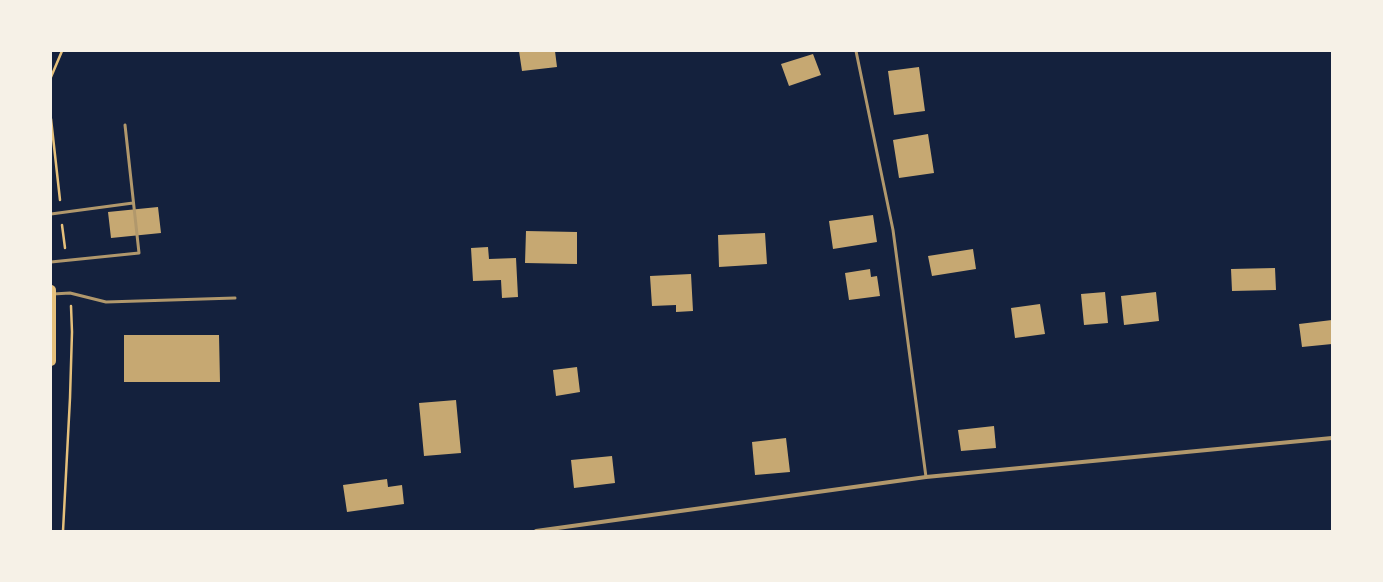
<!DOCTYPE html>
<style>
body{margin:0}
#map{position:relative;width:1383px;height:582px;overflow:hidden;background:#14213d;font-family:Ubuntu,sans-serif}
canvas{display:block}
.frame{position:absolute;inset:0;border:52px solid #f6f1e7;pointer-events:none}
</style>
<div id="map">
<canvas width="1383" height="582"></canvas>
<div class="frame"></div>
</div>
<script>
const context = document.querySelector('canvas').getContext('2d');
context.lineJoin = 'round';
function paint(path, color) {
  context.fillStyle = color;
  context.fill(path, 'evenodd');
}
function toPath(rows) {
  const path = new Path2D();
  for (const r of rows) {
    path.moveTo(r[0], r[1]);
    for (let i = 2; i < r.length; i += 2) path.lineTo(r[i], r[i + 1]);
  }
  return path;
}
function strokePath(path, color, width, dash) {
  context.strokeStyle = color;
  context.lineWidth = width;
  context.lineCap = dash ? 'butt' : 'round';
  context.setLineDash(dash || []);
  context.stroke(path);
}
paint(toPath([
 [519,51,555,51,557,67,522,71],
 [813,54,821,75,789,86,781,64],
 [919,67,925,111,894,115,888,71],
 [928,134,934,173,899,178,893,140],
 [158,207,161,233,111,238,108,212],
 [873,215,877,242,833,249,829,221],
 [526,231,577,232,577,264,525,263],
 [765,233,767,264,719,267,718,235],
 [488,247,489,259,516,258,518,297,502,298,501,280,473,281,471,248],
 [973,249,976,269,932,276,928,256],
 [1275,268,1276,290,1232,291,1231,269],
 [870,269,871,277,877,276,880,296,849,300,845,273],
 [691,274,693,311,676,312,676,305,652,306,650,276],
 [1105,292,1108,323,1084,325,1081,294],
 [1156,292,1159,321,1124,325,1121,296],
 [1040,304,1045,334,1015,338,1011,308],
 [1332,320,1332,344,1302,347,1299,324],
 [124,335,219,335,220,382,124,382],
 [577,367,580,392,556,396,553,370],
 [456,400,461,453,424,456,419,403],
 [994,426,996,448,961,451,958,430],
 [786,438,790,472,755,475,752,442],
 [612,456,615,483,574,488,571,460],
 [387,479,388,487,402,485,404,504,347,512,343,485]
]), '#c6a872');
strokePath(toPath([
 [51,77,62,51],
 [51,119,60,200],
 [62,225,65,248],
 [63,531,70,398,72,332,71,306]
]), '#e5c07b', 2.5);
strokePath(toPath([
 [856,51,893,230,926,477],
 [51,214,133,203],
 [51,262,139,253,125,125],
 [53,294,70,293,106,302,235,298]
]), '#b1986c', 3);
strokePath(toPath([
 [536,531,926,477,1332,438]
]), '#b1986c', 4);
strokePath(toPath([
 [51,290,51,361]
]), '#e5c07b', 10);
</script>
